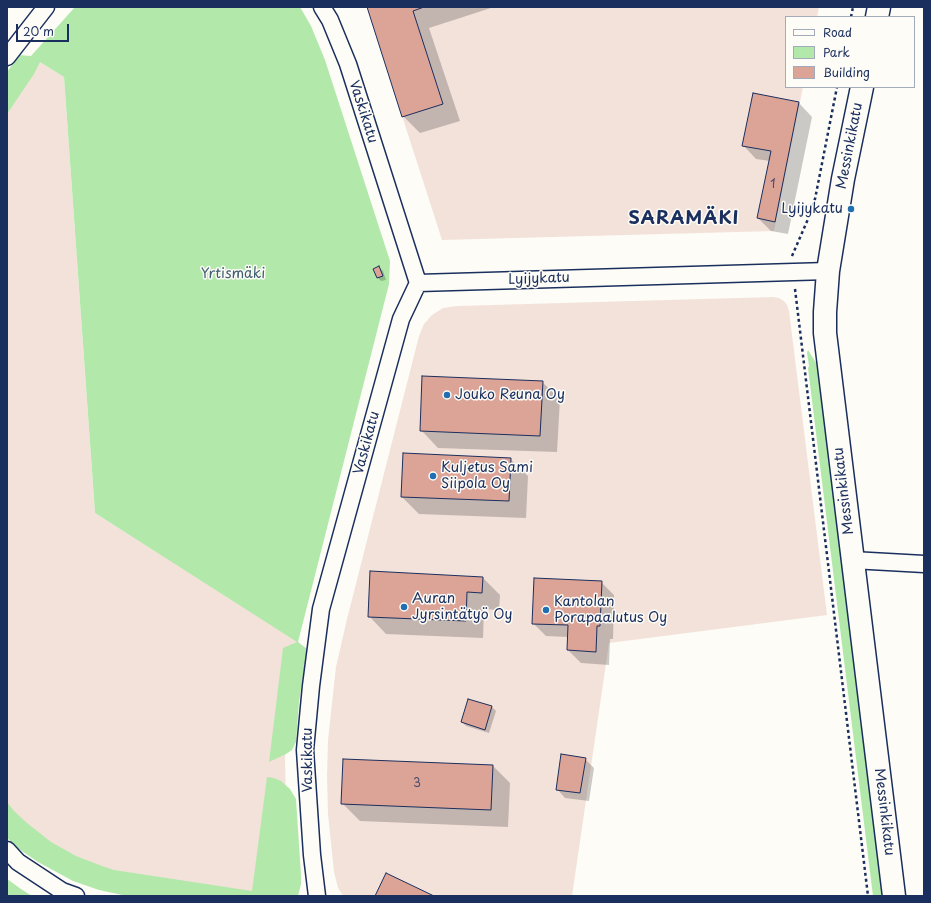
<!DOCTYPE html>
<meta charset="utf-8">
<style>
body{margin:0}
#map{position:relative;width:931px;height:903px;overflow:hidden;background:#fdfcf7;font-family:"Playpen Sans",sans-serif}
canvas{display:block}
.frame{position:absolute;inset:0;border:8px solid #1b2f5e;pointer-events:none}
.legend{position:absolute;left:785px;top:16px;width:130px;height:72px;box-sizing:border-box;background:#fdfcf7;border:1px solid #a3aaba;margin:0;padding:5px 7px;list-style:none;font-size:12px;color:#1b2f5e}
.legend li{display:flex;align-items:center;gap:8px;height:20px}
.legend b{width:20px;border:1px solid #a3aaba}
.scale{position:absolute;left:16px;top:24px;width:53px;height:18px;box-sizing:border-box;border:2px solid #1b2f5e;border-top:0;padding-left:5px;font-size:12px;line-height:14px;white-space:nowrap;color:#1b2f5e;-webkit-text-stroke:3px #fdfcf7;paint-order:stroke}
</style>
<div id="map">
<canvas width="931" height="903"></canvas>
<div class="frame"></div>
<ul class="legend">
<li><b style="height:5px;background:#fdfcf7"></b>Road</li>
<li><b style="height:11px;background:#b2e9ab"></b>Park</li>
<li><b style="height:11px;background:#dca497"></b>Building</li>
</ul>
<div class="scale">20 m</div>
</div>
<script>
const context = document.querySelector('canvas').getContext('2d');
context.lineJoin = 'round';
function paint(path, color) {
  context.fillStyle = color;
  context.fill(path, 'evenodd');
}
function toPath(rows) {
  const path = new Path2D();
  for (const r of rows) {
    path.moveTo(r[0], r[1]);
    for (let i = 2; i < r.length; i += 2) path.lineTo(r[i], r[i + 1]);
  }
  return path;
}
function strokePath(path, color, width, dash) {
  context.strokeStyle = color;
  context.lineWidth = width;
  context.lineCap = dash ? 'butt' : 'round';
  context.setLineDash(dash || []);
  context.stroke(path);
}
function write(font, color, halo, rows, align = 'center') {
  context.font = font + ' "Playpen Sans",sans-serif';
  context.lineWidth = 3;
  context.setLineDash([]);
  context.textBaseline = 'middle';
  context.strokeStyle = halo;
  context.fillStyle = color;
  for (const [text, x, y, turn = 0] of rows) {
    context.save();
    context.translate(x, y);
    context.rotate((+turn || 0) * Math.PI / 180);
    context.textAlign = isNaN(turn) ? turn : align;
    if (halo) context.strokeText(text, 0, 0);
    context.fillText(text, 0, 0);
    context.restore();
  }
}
paint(toPath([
 [367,7,819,7,817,17,786,17,786,87,803,87,774,231,442,240],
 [31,56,64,77,95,513,298,642,286,731,285,760,288,894,130,886,7,823,7,89],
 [773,297,779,298,784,301,787,305,789,311,827,615,609,643,572,896,343,896,338,888,334,872,328,814,327,776,328,740,336,667,347,619,419,336,424,324,432,315,443,308,457,306]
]), '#f3e2da');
paint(toPath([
 [75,7,300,7,311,26,325,60,390,261,389,284,298,642,307,649,299,702,296,742,292,750,286,754,269,762,283,648,297,642,95,513,64,77,40,62,34,74,7,114,7,72,19,55,31,56],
 [808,350,818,366,883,896,873,896,808,368,809,366,807,353],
 [267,777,274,778,281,781,290,789,296,799,301,875,301,884,298,896,127,896,99,890,73,881,38,862,19,849,7,838,7,802,14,811,27,823,51,842,76,856,102,866,114,870,252,891],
 [7,879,21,889,32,896,7,896]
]), '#b2e9ab');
paint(toPath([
 [368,7,494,7,429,28,460,121,420,133,403,116],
 [754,94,799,103,812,117,788,234,771,231,758,218,770,161,756,159,743,145],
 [379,267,383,271,386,280,381,281,377,277],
 [542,382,560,399,557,452,438,448,421,430],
 [510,459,528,476,526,518,419,514,402,497],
 [483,578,500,595,499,610,484,609,483,638,386,634,369,616],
 [601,582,614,595,613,639,610,639,609,665,581,663,568,650,568,637,546,636,533,623],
 [468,700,492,707,496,711,489,733,466,726,462,722],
 [585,759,594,768,589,801,565,798,557,789],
 [493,766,510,783,508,827,360,821,342,803]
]), '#0003');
const building = toPath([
 [367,7,424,7,413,11,443,104,402,117,367,7],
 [753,93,799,102,775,222,757,218,771,151,742,146,753,93],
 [379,266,383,276,377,278,373,269,379,266],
 [422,376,543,381,540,436,420,431,422,376],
 [403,453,511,458,509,501,401,497,403,453],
 [370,571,483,577,482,593,467,592,466,621,368,617,370,571],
 [534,578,602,581,600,626,597,626,596,652,567,650,568,625,532,624,534,578],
 [468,699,492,706,485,730,461,722,468,699],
 [561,754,586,758,580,793,556,790,561,754],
 [343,759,493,765,491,810,341,804,343,759],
 [386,873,434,896,375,896,386,873]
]);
paint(building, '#dca497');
strokePath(building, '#1b2f5e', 1);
const street = toPath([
 [7,57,46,7],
 [418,283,828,271],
 [852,560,924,564],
 [7,850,18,862,62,891,76,896],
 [317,896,312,855,305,750,311,686,321,609,401,319,418,283,348,64,330,20,322,7]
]);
const secondary = toPath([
 [877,17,879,7],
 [862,87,843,179,828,271,825,312,825,333,894,896]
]);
strokePath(street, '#1b2f5e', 19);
strokePath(secondary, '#1b2f5e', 25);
strokePath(toPath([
 [851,17,853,7],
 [792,256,808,219,815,199,837,87],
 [795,289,868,896]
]), '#1b2f5e', 2.5, [3, 3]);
strokePath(street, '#fdfcf7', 16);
strokePath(secondary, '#fdfcf7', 22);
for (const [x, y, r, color] of [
 [851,209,4,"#1f6fb2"],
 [447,395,4,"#1f6fb2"],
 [433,476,4,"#1f6fb2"],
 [404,607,4,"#1f6fb2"],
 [546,610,4,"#1f6fb2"]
]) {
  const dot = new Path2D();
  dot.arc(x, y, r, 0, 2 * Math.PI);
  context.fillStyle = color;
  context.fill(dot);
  strokePath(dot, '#fdfcf7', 1.5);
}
write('12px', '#4b4c6c', null, [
 ["1",773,185],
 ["3",417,784]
]);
write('14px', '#1b2f5e', '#fdfcf7', [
 ["Vaskikatu",363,112,72],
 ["Messinkikatu",850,146,-79],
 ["Lyijykatu",539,279,-2],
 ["Vaskikatu",367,443,-75],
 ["Messinkikatu",844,491,-97],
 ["Vaskikatu",308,760,-90],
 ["Messinkikatu",884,812,83]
]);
write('14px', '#1b2f5e', '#fdfcf7', [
 ["Lyijykatu",843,209,"right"],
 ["Jouko Reuna Oy",455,395],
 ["Kuljetus Sami",441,468],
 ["Siipola Oy",441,484],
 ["Auran",412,599],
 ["Jyrsintätyö Oy",412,615],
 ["Kantolan",554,602],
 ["Porapaalutus Oy",554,618]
], 'left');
write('14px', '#415e71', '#fdfcf7', [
 ["Yrtismäki",233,274]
]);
context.letterSpacing = '1px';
write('bold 18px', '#1b2f5e', '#fdfcf7', [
 ["SARAMÄKI",684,219]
]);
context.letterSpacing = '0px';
</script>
